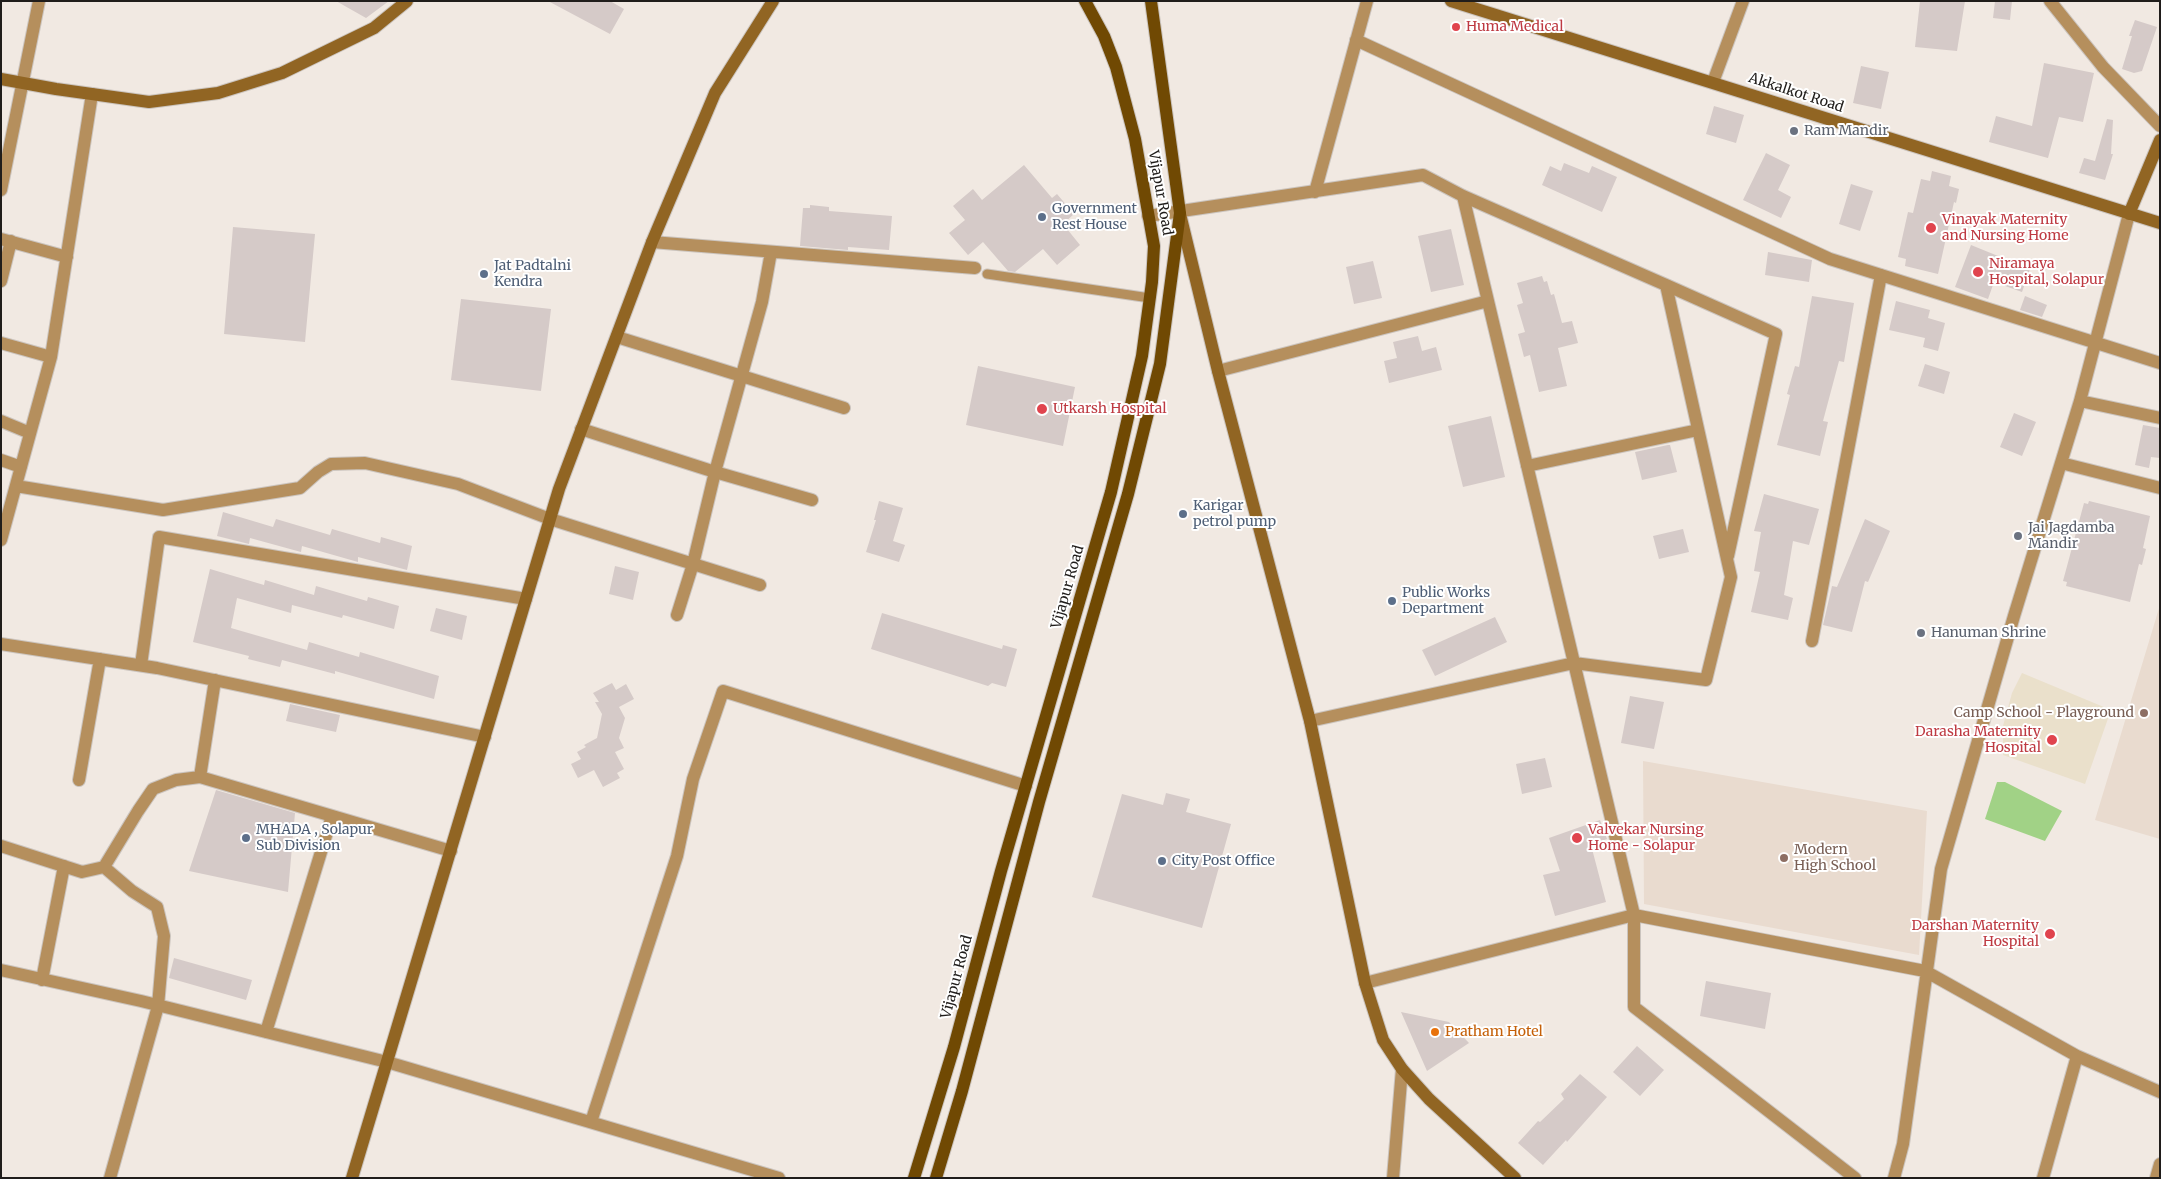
<!DOCTYPE html>
<style>
body{margin:0}
#map{position:relative;width:2161px;height:1179px;overflow:hidden;background:#f1e9e2;font-family:Merriweather,serif}
canvas{display:block}
.frame{position:absolute;inset:0;border:2px solid #201d1b;pointer-events:none}
</style>
<div id="map">
<canvas width="2161" height="1179"></canvas>
<div class="frame"></div>
</div>
<script>
const context = document.querySelector('canvas').getContext('2d');
context.lineJoin = 'round';
function paint(path, color) {
  context.fillStyle = color;
  context.fill(path, 'evenodd');
}
function toPath(rows) {
  const path = new Path2D();
  for (const r of rows) {
    path.moveTo(r[0], r[1]);
    for (let i = 2; i < r.length; i += 2) path.lineTo(r[i], r[i + 1]);
  }
  return path;
}
function strokePath(path, color, width, dash) {
  context.strokeStyle = color;
  context.lineWidth = width;
  context.lineCap = dash ? 'butt' : 'round';
  context.setLineDash(dash || []);
  context.stroke(path);
}
function write(font, color, halo, rows, align = 'center') {
  context.font = font + ' Merriweather,serif';
  context.lineWidth = 4;
  context.setLineDash([]);
  context.textBaseline = 'middle';
  context.strokeStyle = halo;
  context.fillStyle = color;
  for (const [text, x, y, turn = 0] of rows) {
    context.save();
    context.translate(x, y);
    context.rotate((+turn || 0) * Math.PI / 180);
    context.textAlign = isNaN(turn) ? turn : align;
    if (halo) context.strokeText(text, 0, 0);
    context.fillText(text, 0, 0);
    context.restore();
  }
}
paint(toPath([
 [2160,605,2160,839,2095,820],
 [1643,761,1927,811,1919,955,1644,904]
]), '#e9dbcf');
paint(toPath([
 [2022,673,2111,710,2085,784,2003,755,2003,726,2012,693]
]), '#eae0cb');
paint(toPath([
 [1997,782,2005,782,2062,811,2045,841,1985,819]
]), '#a1d286');
paint(toPath([
 [336,1,389,1,366,18],
 [548,1,610,1,624,9,610,34],
 [1920,1,1965,1,1957,51,1915,47],
 [1995,1,2012,1,2010,20,1993,18],
 [2135,20,2157,27,2142,71,2134,73,2122,69,2132,36,2129,36],
 [2044,63,2094,73,2083,122,2059,117,2048,158,1989,142,1996,116,2032,126],
 [1861,66,1889,72,1881,109,1853,103],
 [1714,106,1744,115,1736,143,1706,134],
 [2107,119,2113,120,2111,154,2113,154,2105,180,2079,173,2084,158,2095,161],
 [1766,153,1790,165,1778,190,1791,197,1781,218,1743,200],
 [1564,163,1589,173,1592,166,1617,177,1602,212,1542,185,1550,166,1561,171],
 [1024,165,1052,198,1057,194,1074,214,1063,224,1080,245,1057,265,1043,249,1015,272,1008,271,983,242,968,255,949,233,965,220,953,206,973,189,982,200],
 [1932,171,1951,176,1949,186,1959,189,1956,203,1954,202,1938,274,1905,266,1906,259,1898,257,1908,212,1913,213,1921,179,1930,181],
 [1851,184,1873,191,1860,231,1839,224],
 [810,205,829,207,829,211,892,216,889,250,848,247,848,250,800,246,803,208,810,208],
 [233,227,315,234,305,342,224,334],
 [1451,229,1464,285,1431,292,1418,236],
 [1971,245,2030,269,2022,292,1994,282,1988,299,1955,287],
 [1768,252,1812,260,1809,282,1765,275],
 [1373,261,1382,298,1354,304,1346,267],
 [1542,276,1544,282,1547,281,1551,295,1554,294,1562,323,1572,321,1578,343,1558,348,1567,386,1539,392,1530,355,1524,357,1518,334,1525,332,1517,305,1523,303,1517,283],
 [1812,296,1854,303,1844,362,1839,361,1823,421,1828,422,1820,456,1777,445,1790,395,1787,394,1795,366,1799,367],
 [2025,296,2047,305,2042,317,2020,310],
 [461,299,551,309,541,391,451,380],
 [1896,301,1930,310,1928,318,1945,323,1938,351,1923,347,1925,338,1889,330],
 [1418,336,1422,351,1436,347,1442,370,1389,383,1384,361,1397,358,1393,342],
 [1925,364,1950,372,1944,394,1918,386],
 [978,366,1075,387,1063,446,966,425],
 [2014,413,2036,422,2022,456,2000,447],
 [1491,416,1505,477,1463,487,1448,426],
 [2143,425,2160,428,2160,458,2151,457,2149,468,2135,465],
 [1668,445,1670,445,1677,472,1642,480,1635,452],
 [1764,494,1819,509,1809,545,1793,541,1784,595,1793,598,1788,620,1751,612,1760,572,1754,571,1761,532,1754,531],
 [879,501,903,508,893,541,905,545,899,562,866,552,876,520,874,520],
 [2089,501,2150,516,2143,548,2146,549,2142,565,2139,564,2130,602,2066,586,2067,582,2063,581,2084,503,2088,504],
 [223,512,273,527,276,519,330,535,332,529,380,543,381,537,412,546,407,570,358,557,358,562,302,546,301,552,250,538,249,544,217,536],
 [1865,519,1890,531,1868,582,1865,581,1852,632,1823,625,1832,586,1837,587],
 [1683,529,1689,552,1659,559,1653,536],
 [615,566,639,572,633,600,609,594],
 [210,569,264,585,265,580,314,595,316,586,367,601,368,597,399,606,394,629,343,615,342,618,292,605,291,613,237,598,231,628,307,650,309,642,359,657,360,652,439,676,434,699,335,671,335,674,282,660,280,667,248,659,249,656,193,642],
 [436,608,467,616,462,640,430,631],
 [882,613,1002,649,1003,645,1017,649,1006,687,992,683,988,686,871,649],
 [1495,617,1507,642,1435,676,1422,650],
 [612,683,616,690,626,684,634,699,619,707,625,718,619,738,624,748,615,752,624,769,617,773,620,778,603,787,594,770,578,778,571,764,581,759,577,752,586,747,584,745,597,738,602,714,595,702,599,702,593,693],
 [1630,696,1664,702,1654,749,1621,743],
 [290,704,340,715,336,732,286,721],
 [1545,758,1552,787,1522,794,1516,764],
 [216,790,295,813,288,892,189,871],
 [1166,793,1190,799,1186,812,1231,824,1202,928,1092,897,1122,794,1163,805],
 [1600,820,1607,839,1591,845,1606,902,1555,916,1543,875,1560,871,1549,838],
 [174,958,252,980,246,1000,169,978],
 [1706,981,1771,993,1765,1029,1700,1016],
 [1401,1012,1449,1022,1469,1043,1427,1071],
 [1637,1046,1664,1070,1640,1096,1613,1072],
 [1580,1074,1607,1097,1567,1142,1566,1140,1543,1165,1518,1143,1538,1121,1540,1122,1564,1099,1561,1094]
]), '#d5cac8');
const lane = toPath([
 [987,274,1150,298]
]);
const street = toPath([
 [2050,1,2103,67,2160,126],
 [1356,40,1830,259,2160,363],
 [1713,82,1743,1],
 [1,190,39,1],
 [1315,192,1367,1],
 [1463,196,1634,915,1634,1007,1855,1178],
 [1148,216,1423,175,1463,196,1666,285,1731,577,1706,680,1574,663,1310,721],
 [1,239,67,257],
 [652,242,975,268],
 [1,281,11,241],
 [1666,285,1776,334,1728,556],
 [617,337,844,408],
 [1,343,51,357],
 [1218,371,1488,301],
 [2080,401,2160,418],
 [1,421,30,433],
 [581,429,715,472,812,500],
 [1,460,21,467],
 [2061,463,2160,488],
 [1527,466,1698,430],
 [16,486,163,510,300,488,318,472,331,464,365,463,458,484,550,519,760,585],
 [1,540,51,357,92,94],
 [677,615,693,564,715,472,762,302,771,252],
 [1812,641,1881,275],
 [1,644,157,668,485,737],
 [141,665,159,537,526,599],
 [200,777,215,680],
 [79,780,100,659],
 [1,846,82,872,104,867,138,811,153,789,176,780,200,777,451,851],
 [104,867,132,891,157,907,164,936,158,1006,110,1178],
 [1,970,141,1001,387,1062,779,1178],
 [42,980,64,866],
 [1365,983,1634,915,1925,971,2077,1056,2160,1092],
 [266,1032,332,816],
 [591,1122,677,856,693,779,723,691,1026,786],
 [1393,1178,1402,1069],
 [1894,1178,1903,1144,1941,869,2014,616,2080,401,2129,214],
 [2043,1178,2077,1056],
 [2156,1178,2160,1164]
]);
const secondary = toPath([
 [1451,1,2160,223],
 [1,79,56,89,149,102,218,93,282,73,374,28,407,1],
 [1180,214,1218,371,1310,721,1365,983,1383,1040,1402,1069,1429,1099,1515,1178],
 [2129,214,2160,140],
 [352,1178,559,489,652,242,715,93,773,1]
]);
const primary = toPath([
 [914,1178,954,1047,1001,871,1111,492,1142,356,1152,282,1154,246,1135,139,1116,67,1104,36,1085,1],
 [936,1178,962,1091,1039,802,1128,494,1160,364,1180,213,1151,1]
]);
strokePath(lane, '#cbc4be', 11);
strokePath(street, '#cbc4be', 14);
strokePath(secondary, '#cbc4be', 14);
strokePath(primary, '#cbc4be', 14);
strokePath(lane, '#b58f5d', 9);
strokePath(street, '#b58f5d', 12);
strokePath(secondary, '#916523', 12);
strokePath(primary, '#704903', 12);
for (const [x, y, r, color] of [
 [1456,27,5,"#e0444e"],
 [1794,131,5,"#6b7280"],
 [1042,217,5,"#5c6f8a"],
 [1931,228,6,"#e0444e"],
 [1978,272,6,"#e0444e"],
 [484,274,5,"#5c6f8a"],
 [1042,409,6,"#e0444e"],
 [1183,514,5,"#5c6f8a"],
 [2018,536,5,"#6b7280"],
 [1392,601,5,"#5c6f8a"],
 [1921,633,5,"#6b7280"],
 [2144,713,5,"#8d6e63"],
 [2052,740,6,"#e0444e"],
 [246,838,5,"#5c6f8a"],
 [1577,838,6,"#e0444e"],
 [1784,858,5,"#8d6e63"],
 [1162,861,5,"#5c6f8a"],
 [2050,934,6,"#e0444e"],
 [1435,1032,5,"#e8710a"]
]) {
  const dot = new Path2D();
  dot.arc(x, y, r, 0, 2 * Math.PI);
  context.fillStyle = color;
  context.fill(dot);
  strokePath(dot, '#fff', 2);
}
write('14px', '#be3a42', '#fff', [
 ["Huma Medical",1466,27],
 ["Vinayak Maternity",1942,220],
 ["and Nursing Home",1942,236],
 ["Niramaya",1989,264],
 ["Hospital, Solapur",1989,280],
 ["Utkarsh Hospital",1053,409],
 ["Darasha Maternity",2041,732,"right"],
 ["Hospital",2041,748,"right"],
 ["Valvekar Nursing",1588,830],
 ["Home - Solapur",1588,846],
 ["Darshan Maternity",2039,926,"right"],
 ["Hospital",2039,942,"right"]
], 'left');
write('14px', '#201d1b', '#fff', [
 ["Akkalkot Road",1796,93,18],
 ["Vijapur Road",1160,193,80],
 ["Vijapur Road",1068,587,-74],
 ["Vijapur Road",957,977,-75]
]);
write('14px', '#5b616d', '#fff', [
 ["Ram Mandir",1804,131],
 ["Jai Jagdamba",2028,528],
 ["Mandir",2028,544],
 ["Hanuman Shrine",1931,633]
], 'left');
write('14px', '#4e5e75', '#fff', [
 ["Government",1052,209],
 ["Rest House",1052,225],
 ["Jat Padtalni",494,266],
 ["Kendra",494,282],
 ["Karigar",1193,506],
 ["petrol pump",1193,522],
 ["Public Works",1402,593],
 ["Department",1402,609],
 ["MHADA , Solapur",256,830],
 ["Sub Division",256,846],
 ["City Post Office",1172,861]
], 'left');
write('14px', '#785e54', '#fff', [
 ["Camp School - Playground",2134,713],
 ["Modern",1794,850,"left"],
 ["High School",1794,866,"left"]
], 'right');
write('14px', '#c56008', '#fff', [
 ["Pratham Hotel",1445,1032]
], 'left');
</script>
